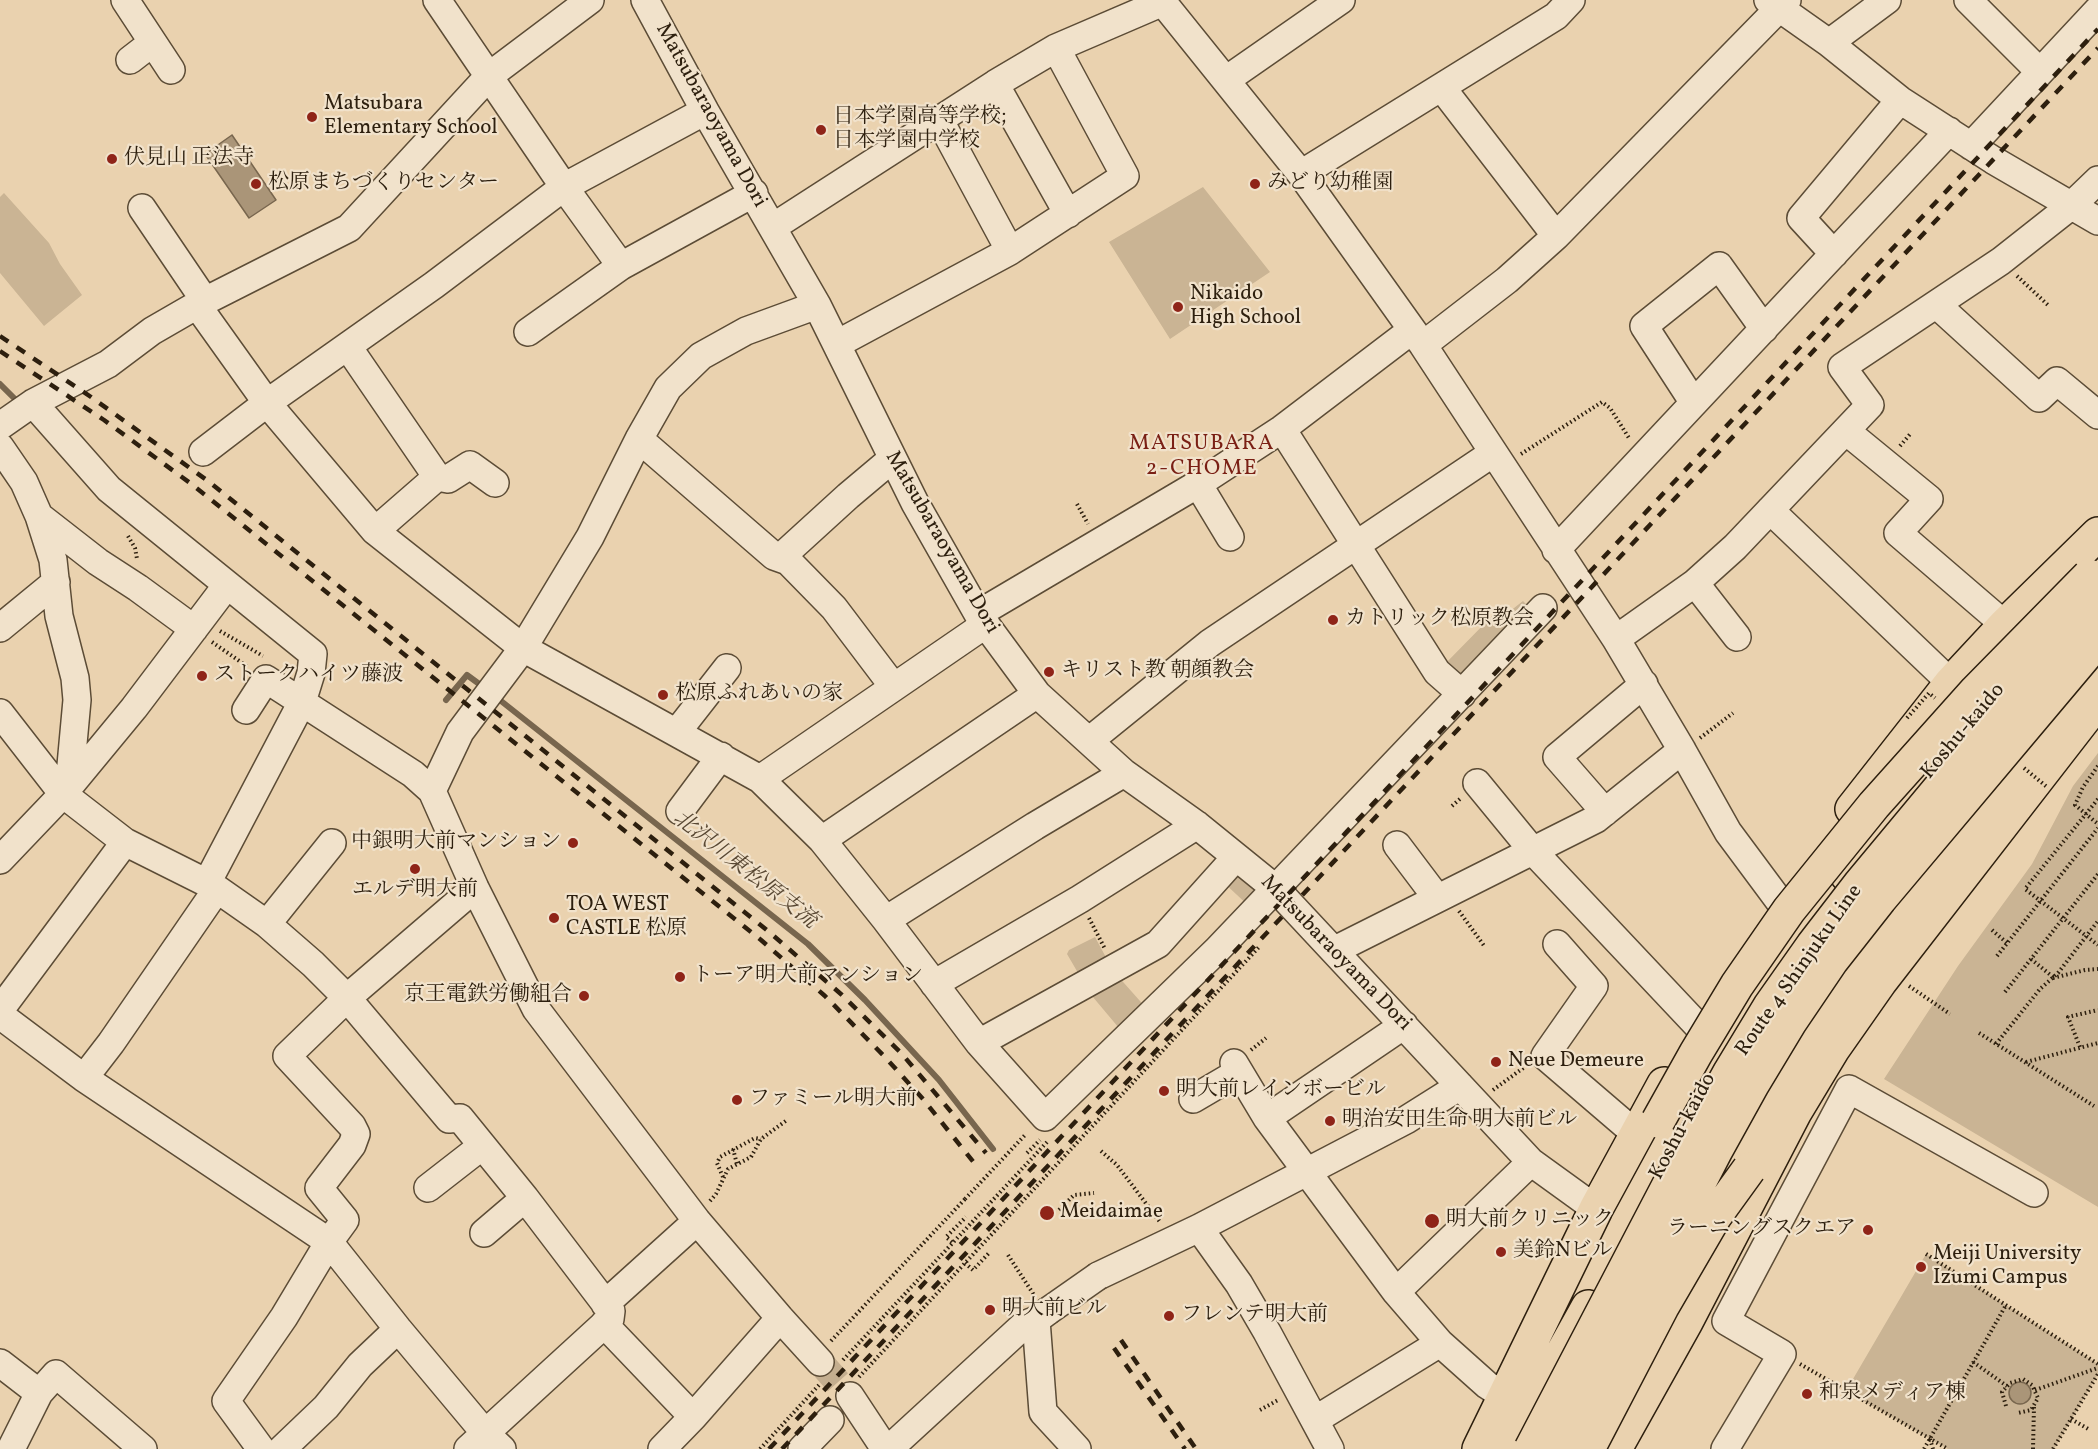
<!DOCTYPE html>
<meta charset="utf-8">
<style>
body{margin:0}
canvas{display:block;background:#ead2af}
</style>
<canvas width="2098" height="1449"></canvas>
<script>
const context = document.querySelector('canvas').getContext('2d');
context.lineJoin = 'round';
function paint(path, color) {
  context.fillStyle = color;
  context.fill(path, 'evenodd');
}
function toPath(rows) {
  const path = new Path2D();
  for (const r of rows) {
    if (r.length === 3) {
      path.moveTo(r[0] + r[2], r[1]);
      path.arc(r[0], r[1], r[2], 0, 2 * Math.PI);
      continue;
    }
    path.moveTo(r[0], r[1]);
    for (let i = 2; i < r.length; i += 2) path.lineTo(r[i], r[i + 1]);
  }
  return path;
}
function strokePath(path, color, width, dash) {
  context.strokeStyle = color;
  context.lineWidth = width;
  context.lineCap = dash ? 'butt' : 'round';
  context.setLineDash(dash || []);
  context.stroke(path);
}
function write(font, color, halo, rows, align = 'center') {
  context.font = font + ' Vollkorn,"Noto Serif JP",serif';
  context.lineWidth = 4.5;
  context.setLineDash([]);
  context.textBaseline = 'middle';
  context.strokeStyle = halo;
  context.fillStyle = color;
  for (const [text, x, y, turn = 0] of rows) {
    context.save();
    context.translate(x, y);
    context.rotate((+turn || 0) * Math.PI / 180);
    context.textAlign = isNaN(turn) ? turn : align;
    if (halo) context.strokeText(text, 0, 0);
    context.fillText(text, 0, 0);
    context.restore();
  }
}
paint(toPath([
 [1203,187,1270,272,1170,339,1109,242],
 [4,193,49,243,60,264,82,295,44,326,0,273,0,197],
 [1523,601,1533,611,1461,683,1442,667,1492,616,1496,622],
 [2098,753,2098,1207,1884,1079,1958,966,2032,864,2073,786],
 [1239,864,1264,886,1251,908,1222,881],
 [1095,937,1109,963,1081,978,1067,954,1069,950],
 [1116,974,1148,1010,1124,1034,1087,990],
 [1926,1254,2098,1364,2098,1374,2054,1449,1948,1449,1846,1391]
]), '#cab494');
const water = toPath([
 [232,135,276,200,249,218,205,154,232,135],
 [2020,1393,11]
]);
paint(water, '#aa9578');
strokePath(water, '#78664e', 1.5);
strokePath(toPath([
 [0,384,20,404],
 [496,697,808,944,865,1000,939,1080,993,1149],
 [446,700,467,675,486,689]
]), '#78664e', 6);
strokePath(toPath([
 [820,1362,850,1396]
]), '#c4ae8f', 27, [27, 14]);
const minor = toPath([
 [125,0,171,70],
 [437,0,564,187,621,266],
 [645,0,705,111,817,305,915,503,978,614,1037,694,1124,773,1197,825,1276,889,1531,1162,1596,1209],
 [1161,0,1301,174,1423,345,1616,639,1682,750,1728,832,1780,902],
 [1768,0,1829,43,1900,100,1993,160,2098,221],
 [1968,0,2039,71],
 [1829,43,1887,0],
 [130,60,152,43],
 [1226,80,1341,0],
 [995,84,1068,214],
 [1442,88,1556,236],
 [940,121,1010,251],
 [1971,146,2098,10],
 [1301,174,1556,16,1571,0],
 [142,208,205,301],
 [773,227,995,84,1056,48,1163,2],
 [1834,254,1801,218,1900,100],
 [197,305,267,403,375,531,523,648,760,779,822,840,886,920,979,1043,1045,1117,1216,951,1543,608],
 [817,305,746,331,701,356,668,388,639,439,590,537,523,648,460,732,432,791,475,888,536,1009,697,1221,780,1318,820,1362],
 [1937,305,2039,398,2057,381,2098,415],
 [528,332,621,266,754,193],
 [837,344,1010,251,1125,176,1056,48],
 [1423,345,1507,280,1556,236,1787,0],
 [348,347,437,477,448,479,470,465,495,483],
 [33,403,109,489,313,654,311,673,302,702,207,883],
 [1694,403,1644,326,1719,266,1764,329],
 [0,426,33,403,108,364,152,331,197,305,349,228,489,76,590,0],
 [1282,429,1437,672,1462,694],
 [1846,431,1929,499,1898,533,2005,625],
 [639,439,774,556,788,561,834,608,893,686],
 [0,447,24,482,39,516,98,562,138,588,194,629],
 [203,452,267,403,434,285,564,187,705,111],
 [1198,484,1230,537],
 [1770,510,1951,683],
 [39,516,53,560,59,616,75,678,77,700,69,787],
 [375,531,437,477],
 [1556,550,1949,131],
 [780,558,848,496,892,459],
 [1695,583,1737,637],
 [978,614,1198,484,1282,429,1412,330],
 [0,628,56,582],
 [1616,639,1695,583,1735,547,1870,405,1842,367,2001,261,2072,205,2098,180],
 [246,710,266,679,413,774,432,791],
 [0,713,63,794,125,842,207,883,217,889,267,924,313,964,347,998,449,1119,460,1118,525,1198,611,1311,610,1319,468,1449],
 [677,732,727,668],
 [1089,741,1210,643,1493,453],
 [760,779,986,624],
 [1477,783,1532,850,1697,1025],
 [680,811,721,756],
 [1605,812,1557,757,1644,684],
 [822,840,1037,694],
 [1397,845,1437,898],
 [0,860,63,794,134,708,227,585],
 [886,920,1035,826,1124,773],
 [267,924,332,843],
 [1557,944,1594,986,1545,1056,1636,1134],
 [1335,950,1596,819,1682,750],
 [934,984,1080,899,1197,825],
 [0,1010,125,842],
 [0,1015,84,1078,329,1242,398,1329,485,1433,502,1449],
 [979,1043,1158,944,1236,857],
 [1234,1063,1267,1118,1396,1292,1440,1343,1487,1385,1504,1396],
 [84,1078,111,1043,217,889],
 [1193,1099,1239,1072],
 [1267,1118,1404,1025],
 [428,1188,482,1146],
 [1199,1228,1239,1284,1267,1332,1330,1449],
 [484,1233,525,1198],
 [1098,1276,1199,1228,1406,1120,1460,1086],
 [1396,1292,1531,1162],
 [605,1304,697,1221],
 [1036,1320,1043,1412,1077,1449],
 [604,1324,693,1417],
 [0,1363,39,1393],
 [850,1396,885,1449],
 [1315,1420,1440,1343],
 [11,1449,39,1393,56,1374,143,1449],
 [261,1449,226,1401,284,1317,329,1242,345,1220,319,1188,352,1145,356,1134,352,1126,287,1056,347,998,475,888],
 [282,1449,326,1407,360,1365,398,1329],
 [662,1449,693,1417,780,1318],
 [802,1449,830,1420],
 [889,1449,1024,1325,1036,1320,1048,1311],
 [1725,1449,1782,1354,1726,1321,1849,1089,2034,1193]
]);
const highway = toPath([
 [1997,784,2098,671],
 [1852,809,1951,683,2005,625,2098,534],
 [1847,875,2024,660],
 [1721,1196,1736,1162,1771,1098,1810,1034,1857,967,1986,806],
 [1479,1449,1596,1209,1664,1084],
 [1509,1449,1588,1307],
 [1615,1449,1686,1322,1795,1112,1833,1049,1880,982,2097,702]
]);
strokePath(minor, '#5c4c36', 30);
strokePath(highway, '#2d1f0e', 36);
strokePath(toPath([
 [2017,276,2049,306],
 [1900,446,1911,433],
 [1521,454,1602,402,1610,408,1629,438],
 [1077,504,1088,524],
 [128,536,135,548,137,559],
 [220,631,263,656],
 [212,642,248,667],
 [1700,738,1733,713],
 [2098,766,2083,787,2075,805,2098,824],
 [2098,799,2025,889,2098,945],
 [1452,806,1460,799],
 [1459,911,1485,947],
 [1089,918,1105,949],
 [1992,930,2007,943],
 [1997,956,2098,828],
 [2031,959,2053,977],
 [2053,978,2085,970,2098,969],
 [1909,986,1950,1014],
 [2005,992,2098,874],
 [1979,1033,2094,1106],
 [1996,1044,2040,989,2058,973,2098,921],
 [2080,1047,2068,1017,2098,1010],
 [1251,1050,1266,1038],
 [2026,1062,2098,1043],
 [1493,1090,1526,1066],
 [733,1149,737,1164],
 [1101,1151,1117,1165,1160,1222],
 [1027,1153,1040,1140],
 [723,1177,717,1163,720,1157,755,1138,761,1139],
 [710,1201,716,1194,728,1169,751,1157,761,1139,787,1120],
 [1059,1210,1074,1195,1094,1193],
 [952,1242,946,1237,966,1217],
 [1926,1254,2098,1364],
 [1008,1255,1034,1295],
 [965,1263,973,1270,989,1253],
 [831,1341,965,1199],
 [843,1360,1049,1140],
 [1973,1362,2007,1386],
 [1800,1364,1948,1449],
 [859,1377,1260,946],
 [2035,1390,2098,1368],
 [2006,1406,2002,1392,2010,1383,2023,1379,2032,1385,2038,1398,2031,1410,2018,1413],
 [1260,1410,1278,1400],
 [2071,1419,2090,1430],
 [1930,1439,1933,1449],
 [760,1449,819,1385],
 [1924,1449,2006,1305],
 [2033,1449,2034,1406],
 [2053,1449,2098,1374]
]), '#2d1f0e', 4, [1.5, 3]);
strokePath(minor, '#f1e2cb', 27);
strokePath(highway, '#ead2af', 33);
strokePath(toPath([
 [0,336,91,397,208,481,768,931,842,995,902,1054,986,1153],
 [0,351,104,420,190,483,761,940,825,996,884,1056,923,1099,979,1169],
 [1121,1340,1196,1449],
 [1114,1348,1185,1449],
 [769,1449,2098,29],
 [782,1449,2098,48]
]), '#2d1f0e', 4.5, [10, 10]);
const minorBridge = toPath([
 [1048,1311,1098,1276]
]);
const highwayBridge = toPath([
 [1658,1121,1696,1053,1737,985,1789,910,1874,805,1976,691,2089,576],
 [1531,1449,1693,1139,1730,1072,1770,1006,1813,945,1860,884,2098,598],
 [1562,1449,1716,1150,1752,1085,1790,1022,1832,960,1880,899,2098,640],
 [1588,1449,1662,1307,1715,1216,1749,1169]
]);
strokePath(minorBridge, '#5c4c36', 30, []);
strokePath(highwayBridge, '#2d1f0e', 36, []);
strokePath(toPath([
 [1907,718,1929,693,1935,698],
 [2024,768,2047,787],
 [965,1199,1025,1135]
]), '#2d1f0e', 4, [1.5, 3]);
strokePath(minorBridge, '#f1e2cb', 27);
strokePath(highwayBridge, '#ead2af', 33);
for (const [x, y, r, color] of [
 [312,117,6,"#8f2418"],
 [821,130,6,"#8f2418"],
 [112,159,6,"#8f2418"],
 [256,184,6,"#8f2418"],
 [1255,184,6,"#8f2418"],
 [1178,307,6,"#8f2418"],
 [1333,620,6,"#8f2418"],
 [1049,672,6,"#8f2418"],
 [202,676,6,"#8f2418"],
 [663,695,6,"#8f2418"],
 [573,843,6,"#8f2418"],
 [415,869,6,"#8f2418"],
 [554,918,6,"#8f2418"],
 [680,977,6,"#8f2418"],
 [584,996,6,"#8f2418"],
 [1496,1062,6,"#8f2418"],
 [1164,1091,6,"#8f2418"],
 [737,1100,6,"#8f2418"],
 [1330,1121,6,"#8f2418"],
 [1047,1213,8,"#8f2418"],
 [1432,1221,8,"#8f2418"],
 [1868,1230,6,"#8f2418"],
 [1501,1252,6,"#8f2418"],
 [1921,1267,6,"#8f2418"],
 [990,1310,6,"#8f2418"],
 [1169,1316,6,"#8f2418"],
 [1807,1394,6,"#8f2418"]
]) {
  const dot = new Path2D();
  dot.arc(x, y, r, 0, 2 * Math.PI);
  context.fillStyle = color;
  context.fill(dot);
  strokePath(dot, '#f1e2cb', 2);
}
write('21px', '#2d1f0e', '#f1e2cb', [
 ["Matsubara",324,105],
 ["Elementary School",324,129],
 ["日本学園高等学校;",833,118],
 ["日本学園中学校",833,142],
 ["伏見山 正法寺",124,159],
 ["松原まちづくりセンター",268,184],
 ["みどり幼稚園",1267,184],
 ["Nikaido",1190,295],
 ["High School",1190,319],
 ["カトリック松原教会",1345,620],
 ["キリスト教 朝顔教会",1061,672],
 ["ストークハイツ藤波",214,676],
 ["松原ふれあいの家",675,695],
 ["中銀明大前マンション",561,843,"right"],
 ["エルデ明大前",415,891,"center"],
 ["TOA WEST",566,906],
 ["CASTLE 松原",566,930],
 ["トーア明大前マンション",692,977],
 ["京王電鉄労働組合",572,996,"right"],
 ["Neue Demeure",1508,1062],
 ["明大前レインボービル",1176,1091],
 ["ファミール明大前",749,1100],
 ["明治安田生命 明大前ビル",1342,1121],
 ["Meidaimae",1060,1213],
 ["明大前クリニック",1446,1221],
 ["ラーニングスクエア",1856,1230,"right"],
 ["美鈴Nビル",1513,1252],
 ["Meiji University",1933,1255],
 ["Izumi Campus",1933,1279],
 ["明大前ビル",1002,1310],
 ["フレンテ明大前",1181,1316],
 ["和泉メディア棟",1819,1394]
], 'left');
write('21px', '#2d1f0e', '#f1e2cb', [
 ["Matsubaraoyama Dori",710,116,61],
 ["Matsubaraoyama Dori",941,543,60],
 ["Koshu-kaido",1964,732,-50],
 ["Matsubaraoyama Dori",1335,954,46],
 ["Route 4 Shinjuku Line",1800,971,-55],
 ["Koshu-kaido",1684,1127,-62]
]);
context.letterSpacing = '1.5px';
write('22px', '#7a1f14', '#f1e2cb', [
 ["MATSUBARA",1202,445],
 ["2-CHOME",1202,470]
]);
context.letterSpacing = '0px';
write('italic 22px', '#594833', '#f1e2cb', [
 ["北沢川東松原支流",744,871,38]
]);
</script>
